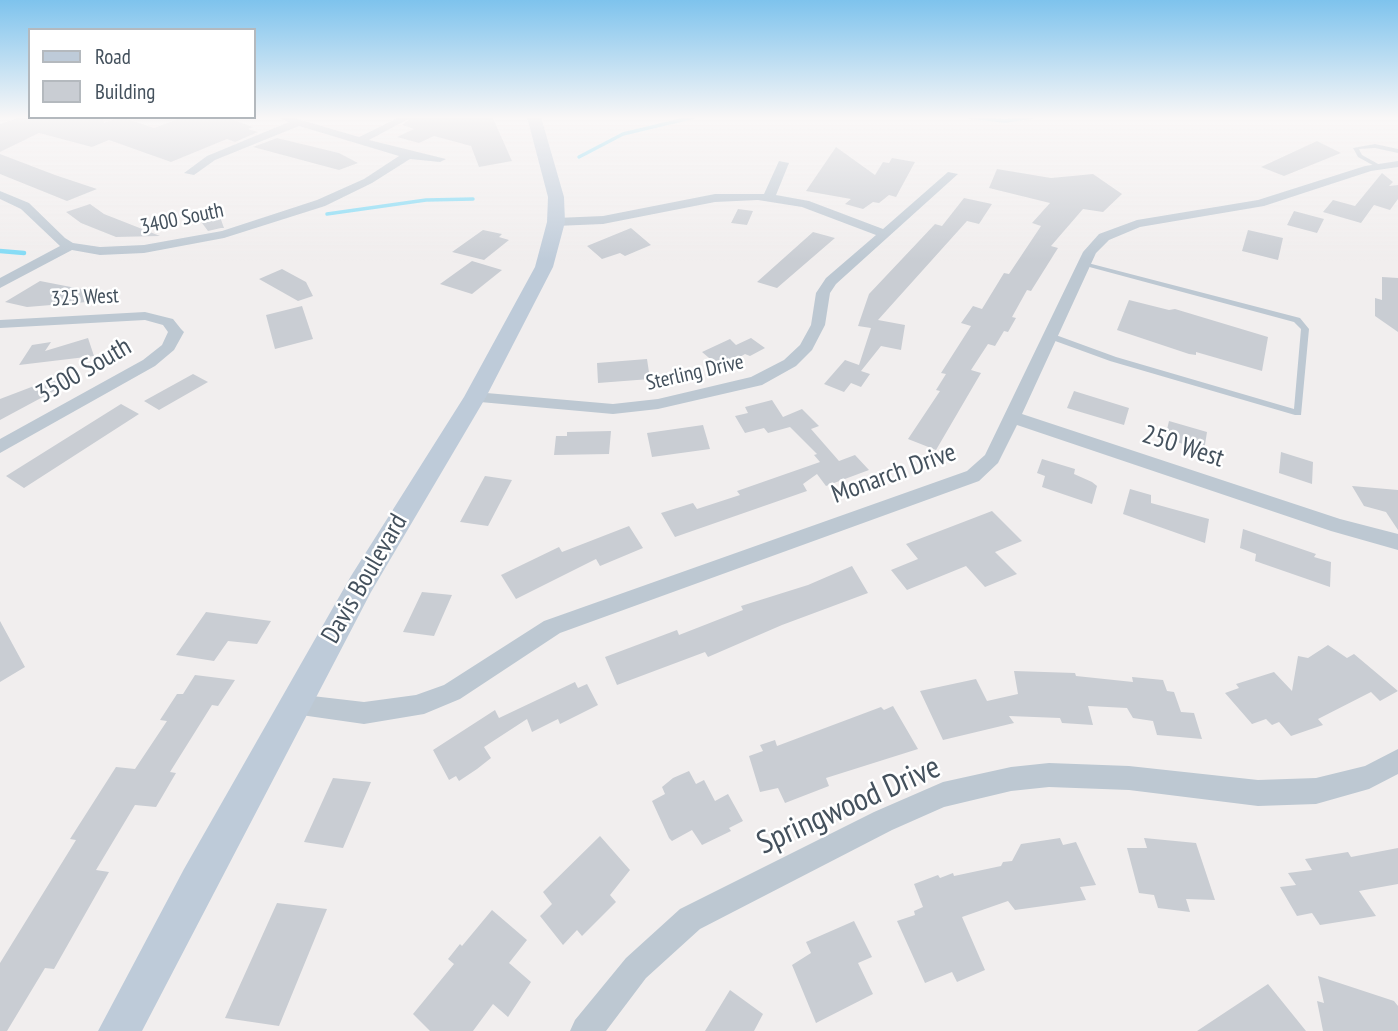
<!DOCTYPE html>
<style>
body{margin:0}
#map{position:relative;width:1398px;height:1031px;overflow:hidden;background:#f1eeee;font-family:"PT Sans Narrow",sans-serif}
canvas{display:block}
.legend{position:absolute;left:28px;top:28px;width:228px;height:91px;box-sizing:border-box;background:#fff;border:2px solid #b4b9be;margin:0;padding:9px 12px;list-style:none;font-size:21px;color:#44515d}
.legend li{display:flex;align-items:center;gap:14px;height:35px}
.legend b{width:35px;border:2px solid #b4b9be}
</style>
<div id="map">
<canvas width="1398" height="1031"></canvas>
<ul class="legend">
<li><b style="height:9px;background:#becbd9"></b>Road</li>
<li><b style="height:19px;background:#c9cdd3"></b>Building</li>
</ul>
</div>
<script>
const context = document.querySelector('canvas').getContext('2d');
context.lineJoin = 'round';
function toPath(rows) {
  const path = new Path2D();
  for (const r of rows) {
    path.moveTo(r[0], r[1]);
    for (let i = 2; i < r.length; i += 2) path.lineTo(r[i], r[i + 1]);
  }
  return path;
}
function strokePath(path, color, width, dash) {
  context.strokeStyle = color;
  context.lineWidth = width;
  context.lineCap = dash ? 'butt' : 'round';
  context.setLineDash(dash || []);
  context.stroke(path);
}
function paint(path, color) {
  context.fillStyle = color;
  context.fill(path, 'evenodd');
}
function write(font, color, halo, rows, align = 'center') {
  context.font = font + ' "PT Sans Narrow",sans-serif';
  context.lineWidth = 5;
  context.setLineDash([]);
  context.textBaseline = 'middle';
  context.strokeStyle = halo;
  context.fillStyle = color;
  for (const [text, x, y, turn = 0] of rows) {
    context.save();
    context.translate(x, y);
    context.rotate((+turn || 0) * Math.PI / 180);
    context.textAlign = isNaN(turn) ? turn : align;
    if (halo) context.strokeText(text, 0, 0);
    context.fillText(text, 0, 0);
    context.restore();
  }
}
strokePath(toPath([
 [969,117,1005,121,1033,117],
 [579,157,623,134,694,117],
 [327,214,426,200,473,199]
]), '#80daf5', 3.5);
strokePath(toPath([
 [0,251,24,253]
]), '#80daf5', 4.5);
paint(toPath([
 [414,116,492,116,512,161,479,167,471,146,434,136,419,143,397,137,414,129,402,125],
 [22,117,103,117,104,123,121,117,154,128,183,117,225,117,253,127,248,129,258,132,235,142,227,139,171,162,109,140,92,147,39,133,0,152,0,124],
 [277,138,339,153,358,163,339,170,253,147],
 [1317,141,1341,153,1284,176,1261,167],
 [836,147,875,175,883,162,889,163,892,158,915,162,896,197,889,195,879,203,873,202,863,209,845,204,851,199,806,191],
 [0,154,55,175,97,189,67,201,0,174],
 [997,169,1051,178,1093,174,1122,194,1103,212,1083,209,1051,246,1058,248,1031,291,1027,290,1012,317,1016,318,1008,332,1004,331,995,346,988,344,971,370,981,373,936,450,908,439,940,391,936,390,946,374,941,373,971,326,961,323,973,306,982,309,1004,273,1009,274,1041,226,1032,223,1050,203,989,188],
 [1382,173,1393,182,1389,186,1398,185,1398,199,1390,210,1374,205,1361,223,1323,212,1333,200,1355,206],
 [964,198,992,204,979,224,967,221,878,320,905,325,901,350,881,346,861,371,870,374,861,387,851,383,844,392,824,384,845,360,859,365,871,328,858,326,869,294,935,224,942,226],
 [90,204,104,214,160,236,116,237,81,223,66,212],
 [738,209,753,211,747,225,731,223],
 [1294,211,1324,219,1317,233,1287,225],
 [219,214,224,228,221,228,208,231,199,219],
 [631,228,651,245,625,256,620,253,602,259,587,246],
 [483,230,502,234,499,237,509,240,484,260,452,252],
 [1248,230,1283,238,1278,260,1242,251],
 [813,232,835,238,777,288,757,282],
 [472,261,502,270,472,294,440,284],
 [282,269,306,282,313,296,298,301,259,279],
 [1382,277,1398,278,1398,332,1375,316,1375,298,1382,300],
 [40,281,112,295,112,300,27,307,5,302],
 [1129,300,1169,310,1175,309,1268,337,1262,371,1196,352,1196,355,1189,354,1117,330],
 [302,306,313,339,275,349,266,315],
 [88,338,94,356,19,365,32,345,51,342,45,351],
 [751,338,765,348,750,356,745,354,721,368,702,352,730,339,736,345],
 [647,359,650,379,598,383,597,363],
 [193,374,208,382,159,410,144,401],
 [63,375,67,384,0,420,0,399],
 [1074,391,1129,408,1124,425,1067,408],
 [772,400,783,417,802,409,819,426,811,429,839,461,855,455,869,470,826,486,817,474,803,484,807,491,675,537,661,513,693,503,697,509,740,495,737,491,820,462,814,455,817,454,790,427,768,433,764,428,745,433,735,416,748,413,745,407],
 [121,404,139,414,24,488,6,476],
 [1169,421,1207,432,1204,451,1165,438],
 [703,425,710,449,652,457,647,433],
 [611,431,609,454,554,455,556,436,567,436,567,432],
 [1281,452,1313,462,1312,484,1279,473],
 [1042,459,1075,469,1074,474,1092,482,1097,486,1092,504,1042,487,1045,476,1037,473],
 [485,476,512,480,488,526,460,522],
 [1352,486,1398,490,1398,530,1386,512,1364,506],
 [1130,489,1151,495,1151,503,1209,519,1205,543,1123,514],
 [992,511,1022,541,995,552,1017,574,985,587,966,566,907,590,891,570,918,559,906,544],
 [629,526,643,548,600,566,596,559,516,599,501,575,559,547,562,552],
 [1243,529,1316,554,1314,557,1331,562,1330,587,1255,561,1256,554,1240,548],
 [852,566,868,593,782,625,708,657,705,652,617,685,605,657,677,630,679,635,743,610,741,606,808,585],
 [422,592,452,595,434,636,403,632],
 [206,612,271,621,257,644,228,641,214,661,176,655],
 [0,621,25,667,0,682],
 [1328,645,1347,658,1354,654,1398,691,1380,701,1371,692,1318,719,1323,725,1291,736,1279,722,1272,725,1266,719,1252,724,1225,693,1239,688,1236,684,1274,672,1292,691,1298,656,1308,658],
 [1014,671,1075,673,1076,676,1133,682,1132,677,1163,680,1167,691,1174,692,1181,712,1194,713,1202,739,1157,735,1153,721,1133,718,1127,708,1088,706,1093,725,1062,723,1060,718,1009,716,1014,723,943,740,920,691,976,679,987,701,1018,694],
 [195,675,235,680,218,706,212,705,170,772,176,773,156,807,135,805,96,870,109,872,54,969,45,968,7,1031,0,1031,0,963,76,840,70,839,116,767,135,769,167,721,160,720,177,694,183,694],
 [575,682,578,688,587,684,598,705,560,724,558,719,532,732,527,719,484,747,491,758,477,769,459,781,456,776,449,780,433,750,495,710,499,718],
 [893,706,918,749,826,778,829,786,785,803,778,788,760,792,749,756,763,751,760,745,775,740,777,746,881,707,884,710],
 [689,771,696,784,704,780,715,801,728,794,743,821,729,828,731,831,702,845,692,830,672,841,669,838,652,801,665,794,662,787,673,778],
 [333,778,371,782,343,848,304,842],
 [600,836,630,870,610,895,616,902,582,936,577,930,563,945,540,916,552,904,543,892],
 [1060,838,1063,845,1076,842,1096,885,1080,887,1086,900,1015,910,1008,901,962,917,985,970,957,982,952,972,925,983,897,921,915,915,914,911,923,907,914,884,938,875,940,878,953,873,954,876,1001,866,1003,862,1012,861,1021,844],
 [1144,838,1196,843,1215,900,1186,899,1190,912,1158,908,1154,895,1139,893,1127,848,1147,848],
 [1398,848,1398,884,1359,891,1376,916,1320,925,1312,913,1297,916,1280,887,1296,885,1288,873,1312,870,1305,859,1348,852,1351,857],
 [277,903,327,909,279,1026,225,1018],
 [492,910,527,940,509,963,531,982,508,1017,493,1004,473,1031,430,1031,413,1014,454,964,448,959,460,944,462,946],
 [854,921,872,957,858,963,873,994,816,1023,792,965,811,953,806,942],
 [1318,976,1394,1001,1398,1006,1398,1031,1323,1031,1317,1001,1324,1003],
 [1268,984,1306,1031,1197,1031],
 [730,990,763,1014,754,1031,705,1031]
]), '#c9cdd3');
paint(toPath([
 [1375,144,1398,149,1398,153,1375,148,1359,149,1362,155,1380,165,1380,167,1378,168,1358,157,1353,148,1375,144],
 [1084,262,1300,318,1309,329,1301,415,1295,415,1110,361,1047,338,1047,334,1053,334,1116,357,1294,409,1301,329,1294,322,1082,265,1081,264,1084,262]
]), '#bdc8d2');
paint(toPath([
 [277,117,291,117,359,137,400,117,412,117,369,140,446,159,440,162,410,159,372,183,325,206,224,238,144,253,100,255,72,250,0,288,0,278,60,246,21,209,0,199,0,191,29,203,65,238,73,243,100,247,144,245,222,231,317,200,364,179,399,156,299,126,215,160,194,175,184,173,207,156,289,122,277,117],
 [779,161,789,163,776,195,809,201,883,229,948,172,958,174,836,284,830,293,825,325,812,350,796,366,762,385,658,409,613,414,469,401,467,397,475,392,613,404,658,399,751,377,784,360,800,345,811,325,816,293,826,278,876,235,802,207,758,200,715,202,603,224,556,226,550,222,556,218,603,216,715,194,764,194,779,161],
 [1398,161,1398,167,1371,171,1264,206,1140,227,1109,240,1096,253,1022,414,1340,519,1398,534,1398,550,1331,531,1017,425,998,463,979,481,560,633,460,699,424,714,364,724,287,713,283,705,287,697,295,694,364,702,416,695,444,685,544,621,967,471,985,455,1083,252,1099,234,1137,220,1258,200,1365,166,1398,161],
 [145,312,173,319,181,329,184,332,174,350,155,366,0,453,0,439,143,360,162,345,168,332,163,325,145,320,0,328,0,320,145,312],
 [1398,749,1398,774,1369,789,1316,804,1258,806,1129,790,1049,787,1011,791,944,807,892,830,700,929,646,978,606,1031,570,1031,575,1020,626,958,680,909,874,812,943,782,1011,767,1049,763,1129,766,1258,780,1316,778,1365,766,1398,749]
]), '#bdc8d2');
paint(toPath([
 [527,117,541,117,564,197,565,222,553,267,486,397,371,592,142,1031,98,1031,184,869,351,576,464,397,535,267,547,222,548,197,527,117]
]), '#becbd9');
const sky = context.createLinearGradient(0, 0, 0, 261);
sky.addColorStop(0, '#7ec3ed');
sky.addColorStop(0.45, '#f9f7f7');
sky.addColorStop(1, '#f9f7f700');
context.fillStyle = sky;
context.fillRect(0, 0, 1398, 261);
write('21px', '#44515d', '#fff', [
 ["3400 South",182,219,-12],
 ["325 West",85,298,-3],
 ["Sterling Drive",695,373,-13]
]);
write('26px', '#44515d', '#fff', [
 ["3500 South",84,371,-30],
 ["250 West",1183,447,18],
 ["Monarch Drive",894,474,-20],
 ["Davis Boulevard",365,579,-60]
]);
write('32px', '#44515d', '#fff', [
 ["Springwood Drive",849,806,-24]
]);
</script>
